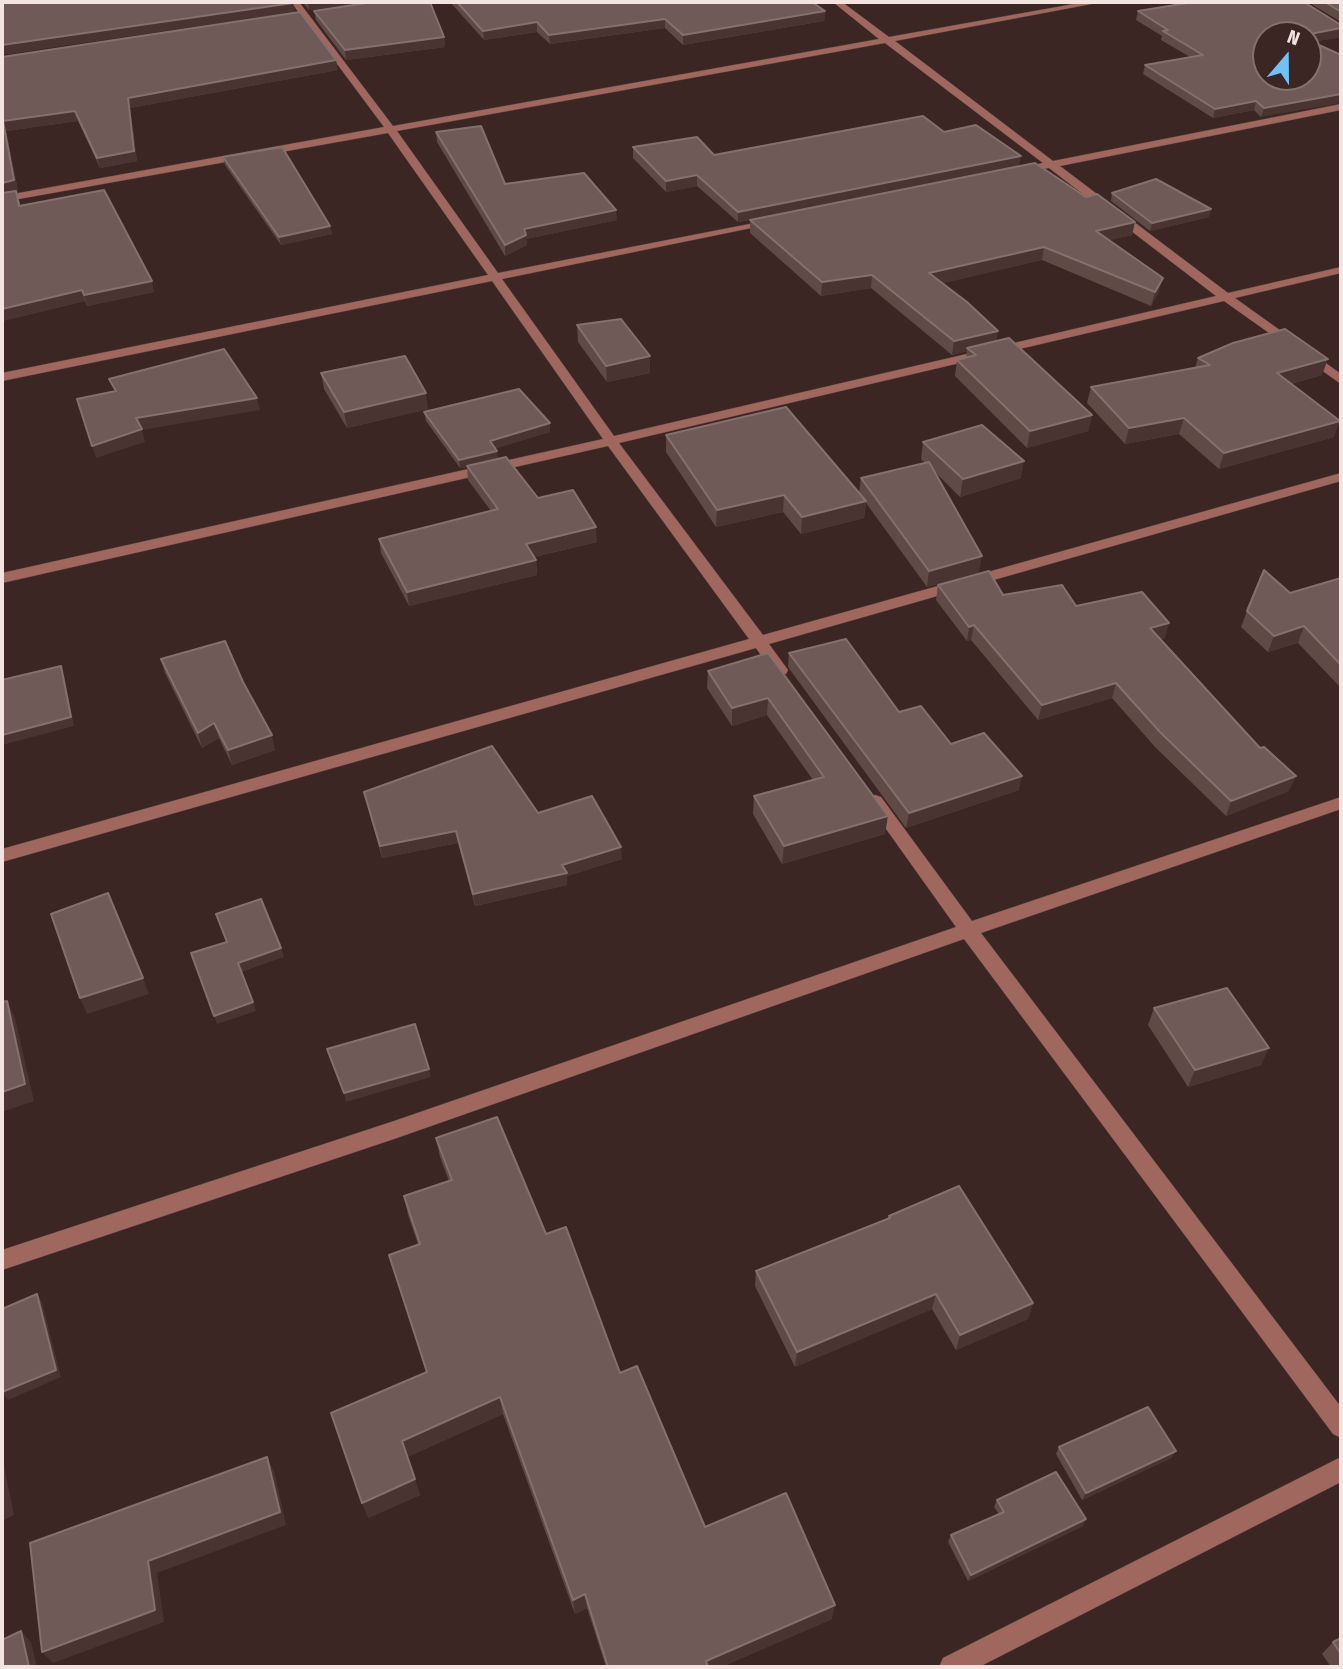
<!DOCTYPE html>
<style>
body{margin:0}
#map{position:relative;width:1343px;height:1669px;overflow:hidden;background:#3b2623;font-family:"Fira Sans Condensed",sans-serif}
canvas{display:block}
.frame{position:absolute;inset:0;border:4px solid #f3e4e2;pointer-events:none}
.north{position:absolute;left:1252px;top:21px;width:70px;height:70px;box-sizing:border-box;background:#3b2623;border:2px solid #85726f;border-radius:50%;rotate:20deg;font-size:19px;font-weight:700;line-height:28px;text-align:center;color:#f3e4e2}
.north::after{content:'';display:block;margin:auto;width:24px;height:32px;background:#71c1f5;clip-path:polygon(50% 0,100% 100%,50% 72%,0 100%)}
</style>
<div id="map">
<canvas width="1343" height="1669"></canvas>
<div class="frame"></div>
<div class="north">N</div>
</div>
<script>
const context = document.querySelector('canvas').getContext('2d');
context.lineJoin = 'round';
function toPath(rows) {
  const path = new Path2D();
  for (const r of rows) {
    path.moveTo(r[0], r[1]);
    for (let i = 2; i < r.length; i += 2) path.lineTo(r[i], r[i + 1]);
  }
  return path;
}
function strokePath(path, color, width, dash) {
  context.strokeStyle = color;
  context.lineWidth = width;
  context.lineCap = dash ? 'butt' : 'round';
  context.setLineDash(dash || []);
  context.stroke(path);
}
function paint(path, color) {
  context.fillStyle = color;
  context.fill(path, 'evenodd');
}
const minor = toPath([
 [291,2,299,2,393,126,879,39,833,2,842,2,889,37,1085,2,1102,2,895,41,1053,161,1341,104,1341,110,1060,166,1228,293,1341,267,1341,273,1235,298,1341,374,1341,384,1224,301,619,443,763,635,1341,473,1341,481,769,644,788,670,786,674,774,674,756,648,2,862,2,849,749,639,608,446,2,583,2,573,603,439,492,281,2,381,2,373,488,275,388,133,2,202,2,196,384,127,291,2],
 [885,43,1043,163,1015,169,1015,173,1049,168,1216,296,614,436,502,279,771,224,777,221,775,219,498,273,397,131,885,43],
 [875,795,881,797,972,921,1341,797,1341,809,981,933,1341,1407,1341,1438,1333,1434,964,939,394,1139,2,1270,2,1250,394,1121,956,927,869,805,866,801,869,797,875,795],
 [1341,1457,1341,1482,979,1667,939,1667,943,1658,1341,1457]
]);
strokePath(minor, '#55413e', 1);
paint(minor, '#a0675f');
paint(toPath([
 [302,2,365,2,309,10],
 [450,2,812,2,825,11,824,21,683,45,665,28,550,44,537,32,484,40],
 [1308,2,1341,2,1341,22],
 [314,11,444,37,445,47,346,60,316,20],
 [1138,11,1341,37,1312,42,1261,117,1254,110,1213,118,1143,74,1145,65,1190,57,1161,40,1162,36,1136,20],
 [2,57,338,70,130,108,137,161,100,168,78,121,6,131,18,191,13,191,20,202,20,206,154,292,87,306,85,301,2,321],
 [436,132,505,184,617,220,526,239,527,245,505,256,437,142],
 [944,132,1019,166,1132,235,1109,240,1159,291,1151,306,1042,260,942,283,996,341,1092,415,1088,431,1027,448,955,376,957,360,966,358,967,351,952,355,871,288,821,296,750,233,750,220,738,222,697,186,666,192,633,158,633,147,714,155],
 [223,157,330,226,332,234,281,245,225,165],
 [1112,193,1209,217,1150,231,1111,201],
 [577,325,650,373,607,382,578,342],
 [1198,358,1322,375,1291,384,1334,437,1219,469,1179,434,1125,444,1087,403,1091,387,1195,368],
 [321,373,428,409,347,428,324,389],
 [424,412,550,423,550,432,495,448,498,459,538,498,597,542,534,557,536,560,537,575,409,606,381,553,379,539,491,511,468,480,467,467,460,468,426,421],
 [666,435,859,493,861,478,925,463,921,459,923,442,1021,478,960,497,935,472,979,572,927,587,866,503,864,518,801,534,783,512,716,527,666,452],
 [1341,578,1341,688,1298,643,1268,652,1241,627,1247,611,1290,593],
 [938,585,1076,606,1165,638,1161,639,1289,791,1226,816,1155,747,1112,698,1038,720,971,640,967,641,936,600],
 [768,653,885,834,782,864,753,814,754,796,813,780,767,715,732,726,707,688,708,671],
 [789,653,899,712,951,744,1019,790,906,828,788,667],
 [161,659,243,682,275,750,232,765,219,738,202,748,165,673],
 [364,792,538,813,622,859,567,876,567,885,475,906,458,843,382,858],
 [1154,1008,1261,1065,1188,1087,1148,1025],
 [436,1138,546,1234,620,1373,705,1527,832,1619,721,1667,606,1667,587,1608,575,1614,503,1414,407,1457,420,1495,368,1518,426,1372,389,1255,418,1244,408,1215,404,1196,449,1181,440,1157],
 [889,1216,1033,1303,1028,1319,956,1350,932,1309,795,1367,755,1286,756,1271,888,1219],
 [1059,1447,1176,1451,1171,1458,1082,1500,1056,1454],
 [997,1500,1083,1526,968,1581,948,1542,951,1535,999,1514,994,1507],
 [1341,1638,1341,1667,1331,1667,1322,1654,1333,1642]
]), '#5f4a46');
paint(toPath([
 [308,2,365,2,309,10],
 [293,3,295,12,2,55,2,45],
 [825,11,824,21,683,45,683,35],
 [665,19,665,28,550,44,549,35],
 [537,22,537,32,484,40,483,31],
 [1341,28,1341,37,1308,43,1308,35],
 [444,37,445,47,346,60,345,50],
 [336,60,338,70,130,108,137,161,100,168,97,158,128,98],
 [1341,94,1341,103,1261,117,1264,108],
 [1256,101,1254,110,1213,118,1215,109],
 [75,111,78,121,6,131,18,191,2,194,3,121],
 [1021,156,1019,166,738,222,738,212],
 [697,175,697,186,666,192,666,181],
 [1211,209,1209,217,1150,231,1152,223],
 [616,210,617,220,526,239,527,245,505,256,505,245,524,229],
 [1135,222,1132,235,1093,244,1096,231],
 [330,226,332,234,281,245,279,237],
 [1044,247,1042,260,928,287,929,273],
 [872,275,871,288,821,296,822,282],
 [1163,278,1159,291,1151,306,1155,292],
 [152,281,154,292,87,306,84,295],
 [82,290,85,301,2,321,2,309],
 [998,331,996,345,967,348,967,351,952,355,954,341],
 [650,356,650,373,607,382,606,366],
 [1328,359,1322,375,1272,389,1277,373],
 [426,393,428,409,347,428,344,412],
 [257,398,260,410,142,430,145,442,96,458,92,446,136,418],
 [1092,415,1088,431,1027,448,1030,431],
 [1184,418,1179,434,1125,444,1129,428],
 [1340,421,1334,437,1219,469,1224,453],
 [550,423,550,432,491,450,490,441],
 [497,451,498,460,460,468,459,460],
 [1024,461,1021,478,960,497,963,479],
 [784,495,783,512,716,527,717,510],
 [866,501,864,518,801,534,802,517],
 [596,527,597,542,528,558,526,544],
 [982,556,979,572,927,587,929,571],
 [536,560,537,575,409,606,407,592],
 [1169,623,1165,638,1146,643,1150,628],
 [974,625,971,640,967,641,969,627],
 [1304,626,1298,643,1268,652,1274,636],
 [61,666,64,675,74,726,2,745,2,735],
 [1116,683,1112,698,1038,720,1042,705],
 [768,698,767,715,732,726,732,708],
 [214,723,219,738,202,748,198,733],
 [272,735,275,750,232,765,228,750],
 [1022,776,1019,790,906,828,909,813],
 [1296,776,1289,791,1226,816,1231,801],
 [888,816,885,834,782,864,784,846],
 [456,831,458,843,382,858,380,846],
 [621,847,622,859,567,876,567,885,475,906,473,894],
 [281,948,284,957,241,972,238,963],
 [143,978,149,994,87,1014,80,998],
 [7,1001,15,1018,34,1101,2,1112,2,1092],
 [253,1002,256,1011,217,1024,214,1016],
 [1269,1048,1261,1065,1188,1087,1195,1070],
 [429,1069,431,1077,346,1102,344,1093],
 [37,1294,42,1302,61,1377,8,1400,2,1392],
 [936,1294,932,1309,795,1367,797,1352],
 [1033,1303,1028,1319,956,1350,960,1335],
 [500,1397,503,1414,407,1457,402,1441],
 [1176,1451,1171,1458,1082,1500,1086,1493],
 [2,1455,14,1515,2,1521],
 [267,1457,274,1471,286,1525,157,1573,164,1622,53,1663,42,1652],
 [415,1479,420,1495,368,1518,362,1503],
 [1086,1519,1083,1526,968,1581,971,1575],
 [585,1594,587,1608,575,1614,573,1600],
 [835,1605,832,1619,721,1667,706,1667,706,1661],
 [21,1631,31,1642,37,1667,29,1667]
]), '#4a3431');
const building = toPath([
 [2,2,292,2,293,3,2,45,2,2],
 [373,2,430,2,444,37,345,50,314,11,373,2],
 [457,2,812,2,825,11,683,35,665,19,549,35,537,22,483,31,457,2],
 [1194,2,1304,2,1341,25,1341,28,1305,35,1266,35,1266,77,1308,77,1308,40,1341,55,1341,94,1264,108,1256,101,1215,109,1145,65,1203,55,1163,31,1168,30,1138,11,1194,2],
 [1325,2,1341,2,1341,12,1325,2],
 [300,12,336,60,128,98,134,151,97,158,75,111,3,121,14,180,2,183,2,57,300,12],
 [923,116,944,132,976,125,1021,156,738,212,697,175,666,181,633,147,697,137,714,155,923,116],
 [481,126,505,184,584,173,616,210,524,229,526,235,505,245,436,132,481,126],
 [282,147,330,226,279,237,223,157,282,147],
 [1035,163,1086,197,1097,194,1135,222,1096,231,1163,278,1155,292,1044,247,929,273,967,302,998,331,954,341,872,275,822,282,750,220,1035,163],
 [1156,179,1211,209,1152,223,1112,193,1156,179],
 [104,190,152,281,84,295,82,290,2,309,2,193,16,191,19,206,104,190],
 [621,319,650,356,606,366,577,325,621,319],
 [1285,329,1328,359,1277,373,1340,421,1224,453,1184,418,1129,428,1091,387,1210,365,1198,358,1233,343,1285,329],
 [1009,338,1092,415,1030,431,957,360,976,355,967,348,1009,338],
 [224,349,257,398,136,418,142,429,92,446,77,399,116,391,109,379,224,349],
 [405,356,426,393,344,412,321,373,405,356],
 [519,389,550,423,490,441,497,451,459,460,424,412,519,389],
 [786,407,866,501,802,517,784,495,717,510,666,435,786,407],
 [982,425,1024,461,963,479,923,442,982,425],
 [506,457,538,498,573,490,596,527,526,544,536,560,407,592,379,539,498,509,467,466,506,457],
 [929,462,982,556,929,571,861,478,929,462],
 [1264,570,1290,593,1341,578,1341,665,1304,626,1274,636,1247,611,1264,570],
 [989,571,1003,595,1062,585,1076,606,1142,592,1169,623,1150,628,1260,748,1264,747,1296,776,1231,801,1160,732,1116,683,1042,705,974,625,969,627,938,585,989,571],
 [846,639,899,712,921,706,951,744,984,733,1022,776,909,813,789,653,846,639],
 [225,641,243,682,272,735,228,750,214,723,198,733,161,659,225,641],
 [768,653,888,816,784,846,754,796,824,777,768,698,732,708,708,671,768,653],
 [61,666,71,717,2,735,2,680,61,666],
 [492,746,538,813,592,796,621,847,562,865,567,873,473,894,456,831,380,846,364,792,492,746],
 [108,893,143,978,80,998,51,914,108,893],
 [261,899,281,948,238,963,253,1002,214,1016,191,953,227,942,216,914,261,899],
 [1227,988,1269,1048,1195,1070,1154,1008,1227,988],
 [7,1001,25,1084,2,1092,2,1002,7,1001],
 [415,1024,429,1069,344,1093,327,1049,415,1024],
 [497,1117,546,1234,566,1227,620,1373,637,1366,705,1527,786,1493,835,1605,706,1661,708,1667,608,1667,585,1594,573,1600,500,1397,402,1441,415,1479,362,1503,331,1413,427,1372,389,1255,420,1244,404,1196,452,1180,436,1138,497,1117],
 [959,1186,1033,1303,960,1335,936,1294,797,1352,756,1271,890,1218,889,1216,959,1186],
 [37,1294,56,1370,2,1392,2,1309,37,1294],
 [1148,1407,1176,1451,1086,1493,1059,1447,1148,1407],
 [267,1457,280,1512,148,1561,155,1610,42,1652,30,1543,267,1457],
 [1056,1472,1086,1519,971,1575,951,1535,1004,1512,997,1500,1056,1472],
 [21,1631,29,1667,2,1667,2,1640,21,1631],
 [1341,1638,1341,1654,1333,1642,1341,1638]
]);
paint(building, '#6f5a57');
strokePath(building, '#84706c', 2);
</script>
